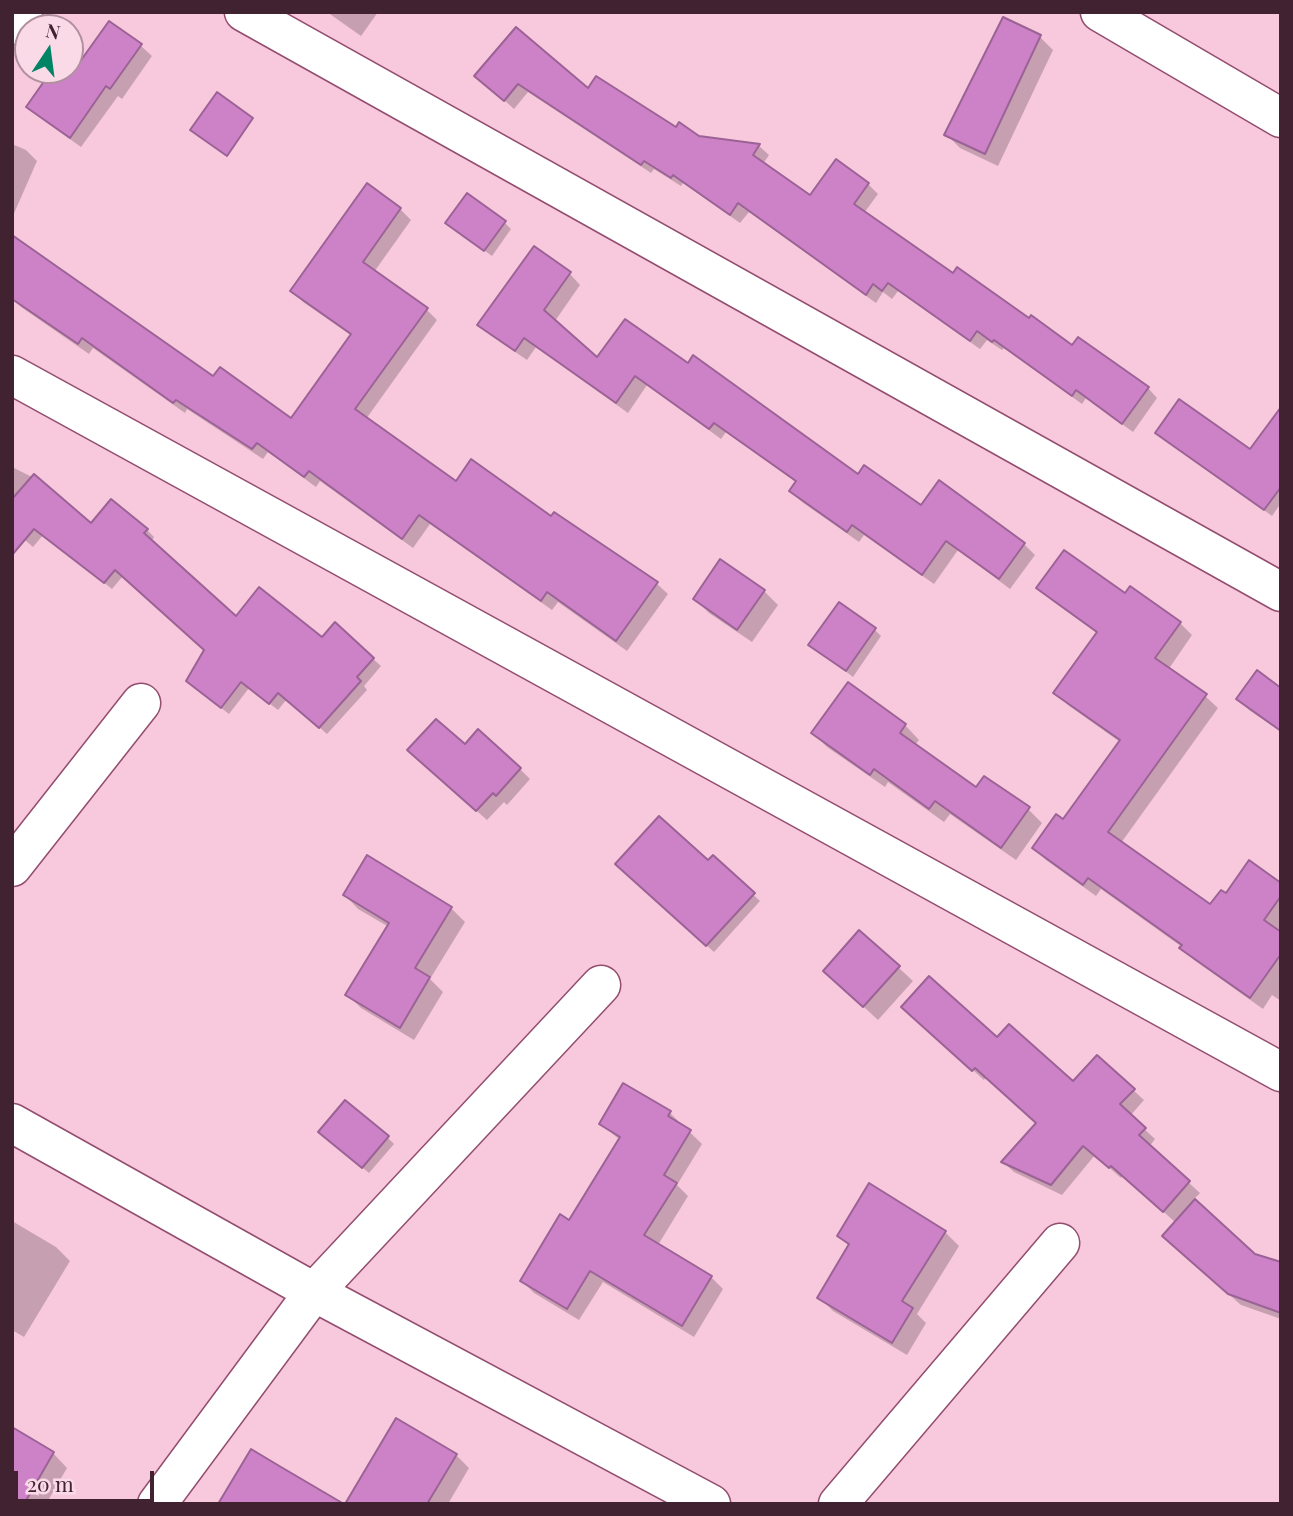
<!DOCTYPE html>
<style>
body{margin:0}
#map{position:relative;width:1293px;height:1516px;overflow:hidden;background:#f8c8dd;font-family:"Playfair Display",serif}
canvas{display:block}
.frame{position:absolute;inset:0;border:14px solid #402231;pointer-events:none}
.north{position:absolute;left:14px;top:14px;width:70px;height:70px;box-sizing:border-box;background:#fbdae8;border:2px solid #b0909f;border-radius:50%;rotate:13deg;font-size:19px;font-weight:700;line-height:28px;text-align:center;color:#402231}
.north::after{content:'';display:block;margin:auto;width:24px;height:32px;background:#008466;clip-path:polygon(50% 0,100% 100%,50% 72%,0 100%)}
.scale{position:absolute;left:14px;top:1471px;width:140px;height:32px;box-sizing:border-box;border:4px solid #402231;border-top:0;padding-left:9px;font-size:21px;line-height:24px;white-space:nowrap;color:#402231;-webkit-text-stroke:5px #fbdae8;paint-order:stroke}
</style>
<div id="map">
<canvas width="1293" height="1516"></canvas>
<div class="frame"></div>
<div class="north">N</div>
<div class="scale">20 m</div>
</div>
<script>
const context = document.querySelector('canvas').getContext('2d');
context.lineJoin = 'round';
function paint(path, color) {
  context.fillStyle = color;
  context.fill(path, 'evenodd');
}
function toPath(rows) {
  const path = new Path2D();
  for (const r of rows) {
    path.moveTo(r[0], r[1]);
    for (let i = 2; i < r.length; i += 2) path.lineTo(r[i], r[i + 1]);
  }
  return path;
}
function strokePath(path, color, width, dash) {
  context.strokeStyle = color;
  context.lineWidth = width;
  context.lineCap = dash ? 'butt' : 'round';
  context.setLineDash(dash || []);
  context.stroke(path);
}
paint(toPath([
 [327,12,378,12,361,36],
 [109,23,141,46,152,56,122,99,118,96,81,147,39,117,28,107,54,70,70,79],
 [1040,37,1053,50,998,166,960,148,946,134],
 [477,76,588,91,698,137,759,146,769,155,763,164,811,198,868,184,878,194,864,213,953,275,1073,347,1148,388,1157,398,1133,432,1086,398,1082,404,1004,348,1002,350,987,340,980,349,898,291,892,299,883,292,876,303,749,212,740,223,683,183,681,186,654,169,651,173,528,92,514,109],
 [12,144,26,150,37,161,12,218],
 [368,186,400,209,411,220,374,272,427,310,437,320,366,419,456,483,552,519,555,514,657,584,668,594,627,651,558,602,552,610,430,524,413,548,320,481,316,487,268,452,263,459,187,409,185,413,93,348,89,354,21,307,12,298,214,379,291,420,352,336,303,302,293,291],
 [504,222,511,229,492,256,447,223],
 [570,274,580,285,555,321,597,360,625,321,858,476,921,508,1024,544,1035,555,1010,589,958,550,934,584,864,535,859,542,802,502,791,491,797,483,726,432,721,439,647,385,628,413,536,347,527,360,490,335,480,324],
 [1157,433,1250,451,1281,451,1281,503,1272,516],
 [12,467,36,479,91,525,147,530,154,537,151,542,236,618,323,639,335,625,381,666,364,686,367,690,327,734,287,699,278,710,249,688,229,714,196,688,206,650,123,576,112,589,43,535,33,547,12,529],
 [1039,588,1125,596,1180,623,1192,635,1168,670,1205,696,1218,708,1121,843,1211,907,1227,896,1281,885,1281,1001,1272,995,1263,1009,1194,960,1182,947,1101,889,1096,896,1046,860,1034,848,1063,821,1120,742,1068,705,1055,693,1098,634,1051,600],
 [764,591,778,605,752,642,709,613,695,599],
 [875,630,881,636,853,677,811,645],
 [848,685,905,725,919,740,915,745,977,789,1028,809,1042,823,1016,860,950,814,944,822,888,782,885,787,827,747,813,733],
 [1281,690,1281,732,1249,710,1238,699],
 [420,761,520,769,530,779,507,805,504,802,487,820],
 [713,857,760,901,714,952,624,871,708,862],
 [345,895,451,908,465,922,430,979,443,992,414,1040,361,1008,348,995,389,927,358,909],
 [860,932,913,981,878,1020,839,984],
 [914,1017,997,1040,1073,1084,1133,1090,1144,1100,1130,1116,1155,1139,1149,1147,1200,1193,1193,1200,1254,1256,1281,1264,1281,1319,1241,1305,1175,1247,1176,1223,1123,1175,1121,1178,1095,1155,1062,1195,1014,1172,1003,1162,1038,1123,986,1077,984,1080],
 [670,1113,702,1144,677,1185,688,1196,658,1245,711,1277,723,1289,694,1337,603,1282,579,1320,534,1293,522,1281,570,1222,620,1140,601,1124],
 [387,1137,394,1144,369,1173,327,1138],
 [12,1221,56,1247,70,1261,24,1337,12,1330],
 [945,1232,959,1246,917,1314,926,1323,907,1355,833,1311,819,1297,849,1246,839,1236],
 [12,1429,53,1453,67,1468,46,1504,34,1504,12,1491],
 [456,1455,469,1468,448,1504,347,1504]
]), '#0003');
const building = toPath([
 [1003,17,1041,35,985,154,944,135,1003,17],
 [109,21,142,44,110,89,106,86,70,138,26,107,52,70,74,70,109,21],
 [516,27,588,88,596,76,676,127,679,122,699,136,760,144,753,155,810,195,836,159,869,183,854,204,953,273,957,267,1029,318,1031,315,1072,345,1078,337,1149,387,1122,424,1076,390,1072,396,994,340,992,342,977,331,970,341,888,283,882,291,873,284,866,295,738,203,730,215,673,175,671,178,644,161,641,165,518,84,504,101,474,76,516,27],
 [217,92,253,118,227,156,190,130,217,92],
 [367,183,401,208,363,262,428,308,355,409,456,481,471,459,551,516,554,512,658,582,616,641,547,592,541,601,419,515,402,539,309,471,304,477,257,443,252,449,176,400,173,403,82,338,78,344,12,299,12,235,213,376,220,367,291,418,351,334,290,291,367,183],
 [467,193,506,221,484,251,445,223,467,193],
 [534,246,571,272,544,310,597,357,625,319,688,363,693,355,858,474,864,465,921,505,939,480,1025,543,999,579,946,541,922,575,852,525,847,532,789,491,796,481,714,423,709,429,635,376,616,403,524,338,515,351,477,325,534,246],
 [1179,399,1250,449,1281,407,1281,487,1264,510,1155,433,1179,399],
 [34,474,91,523,111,499,148,529,144,533,236,616,259,587,322,637,335,622,374,658,357,677,361,681,319,728,278,693,269,704,241,682,221,708,186,681,204,650,115,570,104,583,34,529,12,555,12,499,34,474],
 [1064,550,1125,593,1130,586,1181,622,1155,658,1207,694,1108,832,1210,904,1221,890,1226,893,1249,860,1281,883,1281,896,1264,920,1281,932,1281,954,1250,998,1179,948,1182,945,1088,878,1083,885,1032,848,1056,814,1063,819,1120,740,1053,693,1097,632,1036,588,1064,550],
 [720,559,765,590,737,630,693,599,720,559],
 [839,602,876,628,846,671,808,645,839,602],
 [1257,670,1281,688,1281,731,1236,699,1257,670],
 [848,682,906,724,900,733,976,787,984,776,1030,807,1001,848,935,801,929,809,874,769,870,775,811,733,848,682],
 [436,719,465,744,478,729,521,768,496,796,493,793,476,811,407,750,436,719],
 [659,816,708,860,713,855,755,893,706,946,615,864,659,816],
 [367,855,452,907,415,968,430,977,400,1028,345,995,389,923,343,895,367,855],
 [859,930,900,966,863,1007,823,971,859,930],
 [929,976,997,1037,1009,1024,1073,1081,1097,1055,1135,1089,1120,1104,1146,1128,1139,1135,1190,1181,1163,1212,1111,1166,1109,1168,1083,1146,1051,1185,1001,1162,1036,1123,975,1068,972,1071,901,1007,929,976],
 [623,1083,671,1111,668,1116,691,1130,664,1175,677,1183,644,1235,712,1276,682,1326,590,1271,567,1309,520,1281,560,1214,569,1220,620,1137,599,1124,623,1083],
 [345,1100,389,1136,362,1168,318,1132,345,1100],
 [869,1183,946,1231,902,1301,913,1308,892,1343,817,1298,849,1244,837,1236,869,1183],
 [1195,1199,1255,1254,1281,1262,1281,1313,1228,1294,1162,1236,1195,1199],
 [396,1418,457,1454,427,1504,345,1504,396,1418],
 [12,1427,54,1452,24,1504,12,1504,12,1427],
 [251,1449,281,1467,344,1504,218,1504,251,1449]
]);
paint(building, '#cd82c7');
strokePath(building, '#9b6296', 2);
const street = toPath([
 [244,12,1281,592],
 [1100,12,1281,118],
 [12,25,23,12],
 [12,375,1281,1072],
 [12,867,141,703],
 [12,1123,314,1292,711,1504],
 [157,1504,314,1292,601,985],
 [838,1504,1060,1243]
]);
strokePath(street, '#924d6f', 41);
strokePath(street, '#fff', 38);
</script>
